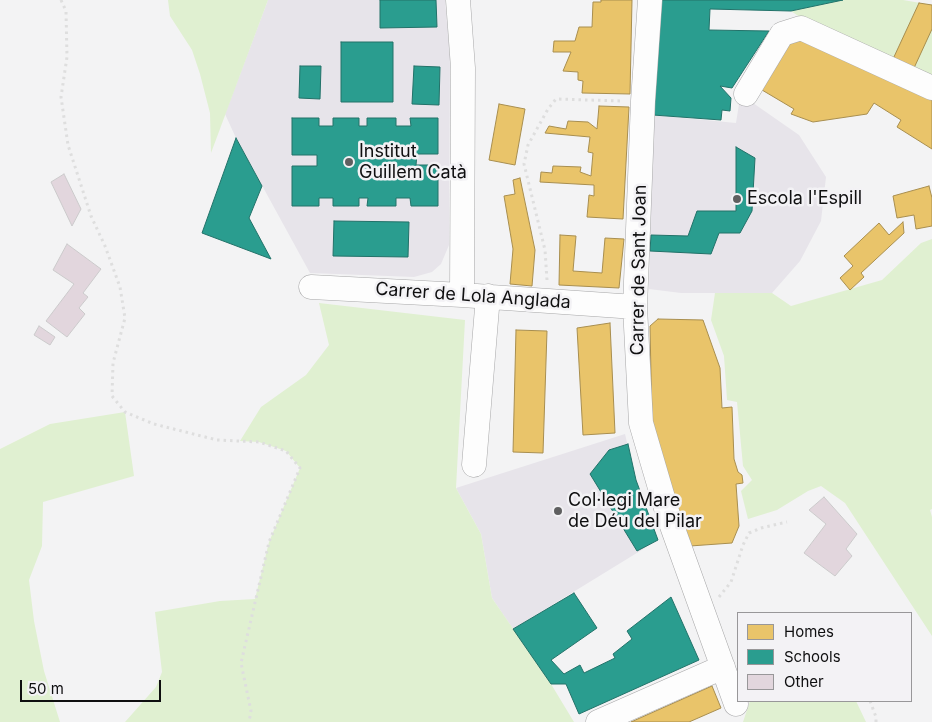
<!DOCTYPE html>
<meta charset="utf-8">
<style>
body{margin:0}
#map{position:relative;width:932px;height:722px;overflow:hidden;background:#f3f3f4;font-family:Inter,sans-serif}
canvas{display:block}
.legend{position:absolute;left:737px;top:612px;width:175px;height:90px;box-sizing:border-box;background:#f3f2f5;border:1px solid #989799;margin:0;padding:6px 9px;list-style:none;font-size:15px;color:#0f0f10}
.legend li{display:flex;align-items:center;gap:10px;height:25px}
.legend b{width:25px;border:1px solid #989799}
.scale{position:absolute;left:20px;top:680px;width:141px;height:22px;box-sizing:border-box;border:2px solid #0f0f10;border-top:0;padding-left:6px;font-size:15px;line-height:18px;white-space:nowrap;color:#0f0f10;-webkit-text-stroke:4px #f3f2f5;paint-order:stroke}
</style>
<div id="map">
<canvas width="932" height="722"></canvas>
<ul class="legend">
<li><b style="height:14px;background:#e9c46a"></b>Homes</li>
<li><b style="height:14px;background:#2a9d8f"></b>Schools</li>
<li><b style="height:14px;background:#e2d6dd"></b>Other</li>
</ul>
<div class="scale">50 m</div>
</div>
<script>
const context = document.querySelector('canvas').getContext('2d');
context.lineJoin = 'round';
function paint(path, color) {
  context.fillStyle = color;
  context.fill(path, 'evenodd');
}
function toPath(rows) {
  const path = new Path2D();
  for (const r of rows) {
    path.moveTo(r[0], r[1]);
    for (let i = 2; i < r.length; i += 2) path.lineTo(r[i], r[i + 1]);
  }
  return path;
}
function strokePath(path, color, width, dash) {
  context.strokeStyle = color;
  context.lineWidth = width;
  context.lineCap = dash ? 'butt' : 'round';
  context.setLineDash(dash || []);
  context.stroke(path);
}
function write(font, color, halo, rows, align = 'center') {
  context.font = font + ' Inter,sans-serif';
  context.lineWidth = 5;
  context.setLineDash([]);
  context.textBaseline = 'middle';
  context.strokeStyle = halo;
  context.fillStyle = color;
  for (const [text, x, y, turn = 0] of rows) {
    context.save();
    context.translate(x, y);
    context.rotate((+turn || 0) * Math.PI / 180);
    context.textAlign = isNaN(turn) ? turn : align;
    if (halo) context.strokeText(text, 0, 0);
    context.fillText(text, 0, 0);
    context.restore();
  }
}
paint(toPath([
 [268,0,445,0,450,55,449,245,441,264,432,272,414,277,310,273,236,138,225,114],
 [753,103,799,135,826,177,821,221,800,261,772,293,681,293,649,289,653,115,736,123,739,104],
 [625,434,636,480,658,540,513,629,492,598,481,534,456,488]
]), '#e7e4ea');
paint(toPath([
 [168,0,268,0,211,153,210,113,200,74,192,50,170,16],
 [843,0,903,0,932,5,932,78,810,24,791,11],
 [932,239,932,509,930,510,932,517,932,636,845,503,821,486,808,491,777,510,748,519,741,491,752,480,743,466,737,402,727,400,724,356,711,320,715,293,772,293,791,306,882,280,921,243],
 [319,303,465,320,456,488,481,534,492,598,551,684,574,722,125,722,156,687,162,672,155,612,220,601,255,599,269,542,300,468,286,451,259,442,240,441,261,407,306,375,329,345],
 [125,412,134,476,43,502,42,546,29,580,34,621,44,671,60,722,0,722,0,449,50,424],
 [750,701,856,701,866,722,743,722]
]), '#e0f0d1');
const homes = toPath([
 [601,0,632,0,630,94,582,93,583,81,578,80,578,72,563,71,571,52,553,52,554,41,575,41,579,27,592,27,593,2,601,2,601,0],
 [919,3,932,5,932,29,914,68,893,59,919,3],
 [789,34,932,99,932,149,897,127,901,120,874,103,867,114,813,122,791,114,794,109,757,87,789,34],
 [499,104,525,109,515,165,489,160,499,104],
 [599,106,629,107,623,219,587,217,589,195,594,196,594,185,540,182,541,172,552,173,553,166,581,167,580,172,591,176,593,153,588,152,590,137,545,133,549,126,566,129,568,121,588,122,597,129,599,106],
 [520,178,535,250,532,286,510,284,513,249,504,196,515,194,513,180,520,178],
 [929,186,932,198,932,226,916,229,914,215,897,218,893,196,929,186],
 [903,222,904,233,861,273,864,277,850,290,840,278,853,266,844,256,879,223,889,235,903,222],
 [560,235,576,236,573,271,602,273,605,238,624,239,619,288,559,285,560,235],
 [658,319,703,320,720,368,722,408,732,407,734,459,738,472,742,475,743,483,736,484,739,526,732,543,690,546,652,426,650,326,658,319],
 [610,323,615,433,583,435,577,328,610,323],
 [516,330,547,331,543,453,513,452,516,330],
 [712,686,721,708,689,722,631,722,712,686]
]);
paint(homes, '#e9c46a');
strokePath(homes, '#a88e4f', 1);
const schools = toPath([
 [380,0,436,0,437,27,380,28,380,0],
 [659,0,843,0,791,11,710,9,709,30,769,31,732,88,720,86,731,98,730,111,722,110,721,120,653,115,659,0],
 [341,42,393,42,393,102,341,102,341,42],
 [300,66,321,66,320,99,299,98,300,66],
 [414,66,440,67,439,105,412,104,414,66],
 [292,118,319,118,319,126,333,126,333,118,359,118,359,126,367,126,367,118,396,118,396,126,411,126,410,118,438,118,438,154,417,154,416,165,438,165,438,206,411,206,410,198,396,198,396,206,367,206,368,198,359,198,359,206,333,206,333,198,319,198,319,206,292,206,292,166,317,166,317,155,292,155,292,118],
 [236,138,262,186,249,218,271,259,202,233,236,138],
 [736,147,755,158,752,211,740,233,719,233,711,254,650,251,651,235,688,236,697,211,736,211,736,147],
 [334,221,409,222,408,257,333,256,334,221],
 [628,444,636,480,658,540,637,551,590,474,609,450,628,444],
 [574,593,597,628,551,660,564,674,580,665,584,673,615,658,613,654,632,639,627,631,671,597,699,660,579,714,566,684,551,684,513,629,574,593]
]);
paint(schools, '#2a9d8f');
strokePath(schools, '#227269', 1);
const building = toPath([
 [64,174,81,209,72,226,51,182,64,174],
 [67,244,101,269,83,293,88,297,79,308,85,314,67,337,46,321,74,284,53,270,67,244],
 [39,326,55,337,50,345,34,335,39,326],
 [824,497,857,534,846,549,852,556,835,576,804,553,826,524,809,510,824,497]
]);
paint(building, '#e2d6dd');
strokePath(building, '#cbcacb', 1);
const minor = toPath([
 [458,0,463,68,462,295],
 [650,0,643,101,635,307,641,423,668,515,736,704],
 [746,94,782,34,801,28,932,88],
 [311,287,462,295,635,307],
 [474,465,488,296],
 [598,722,723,667]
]);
strokePath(minor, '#a7a7a8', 25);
strokePath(toPath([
 [61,0,66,11,67,57,61,97,68,145,91,216,105,246,120,287,125,318,113,363,112,396,125,412,154,424,217,440,259,442,286,451,300,468,269,542,241,663,251,711,249,722],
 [547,280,545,250,524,164,528,145,548,109,556,99,622,101],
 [719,597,731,582,743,545,749,533,761,528,787,522],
 [870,701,876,717,876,722]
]), '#dedede', 3, [2.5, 4]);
strokePath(minor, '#fdfdfd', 24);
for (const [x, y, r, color] of [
 [349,162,5,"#5f5f60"],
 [737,199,5,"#5f5f60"],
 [558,511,5,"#5f5f60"]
]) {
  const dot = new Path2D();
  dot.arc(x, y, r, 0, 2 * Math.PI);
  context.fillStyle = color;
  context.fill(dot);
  strokePath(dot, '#f3f2f5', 2);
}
write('18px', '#0f0f10', '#f3f2f5', [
 ["Institut",359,152],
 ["Guillem Catà",359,173],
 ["Escola l'Espill",747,199],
 ["Col·legi Mare",568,501],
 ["de Déu del Pilar",568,522]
], 'left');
write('18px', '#0f0f10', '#f3f2f5', [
 ["Carrer de Sant Joan",639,270,-89],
 ["Carrer de Lola Anglada",473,296,4]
]);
</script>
